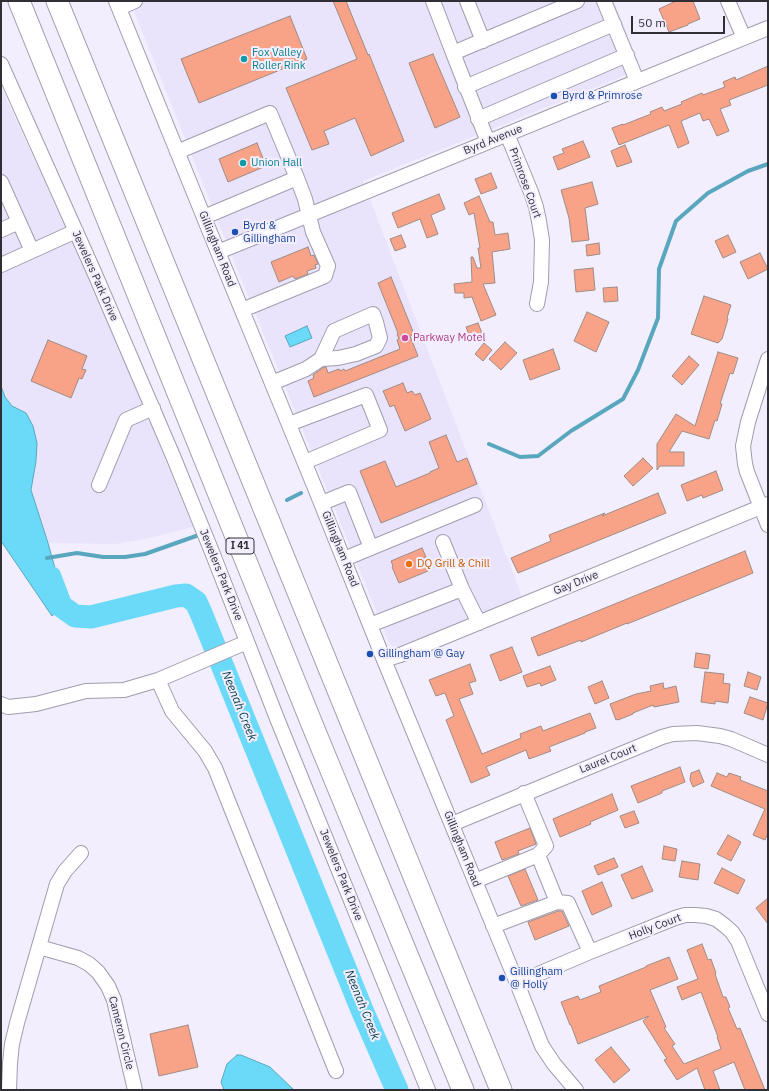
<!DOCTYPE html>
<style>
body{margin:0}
#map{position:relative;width:769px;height:1091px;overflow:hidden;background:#f2eefd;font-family:"IBM Plex Sans",sans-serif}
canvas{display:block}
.frame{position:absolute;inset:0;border:2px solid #302f36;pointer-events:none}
.scale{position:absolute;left:631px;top:16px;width:94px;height:18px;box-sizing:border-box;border:2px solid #302f36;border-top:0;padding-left:5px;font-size:12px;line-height:14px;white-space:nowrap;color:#302f36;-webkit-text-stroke:3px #f2eefd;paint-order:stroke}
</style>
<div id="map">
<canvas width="769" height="1091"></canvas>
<div class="frame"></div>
<div class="scale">50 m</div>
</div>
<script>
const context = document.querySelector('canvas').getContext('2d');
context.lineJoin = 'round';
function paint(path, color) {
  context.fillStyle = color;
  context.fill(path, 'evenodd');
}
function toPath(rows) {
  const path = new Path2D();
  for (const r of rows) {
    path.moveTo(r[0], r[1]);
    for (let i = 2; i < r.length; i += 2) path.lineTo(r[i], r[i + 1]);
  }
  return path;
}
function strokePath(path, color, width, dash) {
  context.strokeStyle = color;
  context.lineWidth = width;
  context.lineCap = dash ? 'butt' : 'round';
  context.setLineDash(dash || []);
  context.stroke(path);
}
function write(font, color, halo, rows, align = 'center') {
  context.font = font + ' "IBM Plex Sans",sans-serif';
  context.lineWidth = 4;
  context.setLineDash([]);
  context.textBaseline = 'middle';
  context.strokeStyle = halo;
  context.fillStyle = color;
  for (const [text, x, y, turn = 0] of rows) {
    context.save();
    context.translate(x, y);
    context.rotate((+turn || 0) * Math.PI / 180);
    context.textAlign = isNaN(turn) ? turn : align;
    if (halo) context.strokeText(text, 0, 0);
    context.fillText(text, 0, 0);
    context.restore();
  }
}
paint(toPath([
 [130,1,614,1,641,69,363,181,522,597,404,645,398,647,393,646,389,642,236,266],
 [1,87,79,256,141,401,193,527,145,539,115,544,48,543,31,490,36,461,26,413,12,406,5,397,1,386]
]), '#eae3fc');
const water = toPath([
 [307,326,312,338,290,347,285,336,307,326],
 [1,386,5,397,12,406,26,413,33,426,37,443,36,461,31,490,48,543,65,604,52,616,1,541,1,386],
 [370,1028,379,1036,403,1090,389,1090,364,1034,370,1028],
 [237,1055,241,1055,270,1067,294,1090,224,1090,221,1082,227,1064,237,1055]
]);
paint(water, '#6bdaf8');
strokePath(water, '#59a7be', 1);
paint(toPath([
 [387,1048,392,1059,376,1066,371,1055]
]), '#f2eefd');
strokePath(toPath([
 [489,444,520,457,538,456,571,431,623,399,638,370,658,318,659,269,676,221,708,193,748,171,768,164],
 [287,500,301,493],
 [47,558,77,553,103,557,125,557,145,554,196,536]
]), '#59a7be', 4);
strokePath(toPath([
 [50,577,61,606,75,616,91,617,176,596,186,595,196,602,201,613,362,1010,397,1090]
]), '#6bdaf8', 23);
const building = toPath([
 [333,1,346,1,368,55,369,54,404,141,371,156,355,118,324,131,329,144,312,150,286,88,357,59,333,1],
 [676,1,693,1,700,19,688,24,688,25,669,32,659,9,676,1],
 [290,16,307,59,199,103,181,59,290,16],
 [433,54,460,117,435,128,409,63,433,54],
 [768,66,768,85,729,100,731,105,720,109,729,131,717,136,709,119,703,121,700,113,681,121,689,143,678,148,669,125,619,145,612,128,623,124,623,125,651,114,650,112,662,107,664,111,682,104,681,102,702,93,703,95,725,87,723,82,735,77,736,80,768,66],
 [583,141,590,157,558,170,553,157,564,153,562,149,583,141],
 [257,143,266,166,228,182,219,159,257,143],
 [625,145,632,162,617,167,611,151,625,145],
 [491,173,497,188,481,194,475,179,491,173],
 [592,182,598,204,585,208,589,240,572,242,569,218,561,190,592,182],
 [439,194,445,209,431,215,438,234,427,238,420,219,398,228,392,213,439,194],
 [479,196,490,222,493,222,495,235,508,233,510,249,492,252,495,283,483,284,496,315,481,321,472,297,464,298,464,293,455,293,454,284,472,282,471,257,473,257,477,268,481,268,478,248,480,248,474,213,469,215,464,203,479,196],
 [401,235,406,247,395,251,390,239,401,235],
 [728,235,736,252,723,258,715,241,728,235],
 [599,243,600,254,587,256,586,245,599,243],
 [308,247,311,256,314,255,318,264,315,265,316,268,307,271,308,274,295,279,293,276,279,282,271,262,308,247],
 [760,253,768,269,748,279,740,262,760,253],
 [593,268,595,290,576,292,574,270,593,268],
 [391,277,414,334,410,336,418,356,314,397,308,381,314,378,313,375,324,367,326,367,328,373,339,369,340,371,344,369,345,371,400,349,397,340,399,339,397,334,398,333,378,283,391,277],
 [617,287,618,301,604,302,603,288,617,287],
 [704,296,731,305,727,318,728,319,722,339,718,343,691,334,704,296],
 [587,312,609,322,596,352,574,341,587,312],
 [478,323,482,333,470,337,466,327,478,323],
 [48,340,87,356,82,369,86,370,82,379,79,378,71,398,31,381,48,340],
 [505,342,517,353,501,370,489,359,505,342],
 [484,343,492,350,483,361,475,354,484,343],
 [553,349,560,369,530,380,523,360,553,349],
 [718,352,738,358,733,374,730,373,720,404,722,404,717,421,715,420,709,439,682,431,669,452,684,452,684,466,660,466,657,470,657,444,676,414,695,426,718,352],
 [689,356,699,365,682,385,672,376,689,356],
 [403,383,407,393,412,391,415,395,420,393,431,419,405,431,394,405,390,407,383,391,403,383],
 [446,435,457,462,467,458,477,484,381,523,360,471,385,461,396,487,430,473,430,472,439,468,429,442,446,435],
 [643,458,653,468,633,486,624,476,643,458],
 [716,471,723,490,703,498,702,495,687,501,681,485,716,471],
 [658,493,666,513,518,573,511,558,551,541,549,535,605,513,602,516,658,493],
 [422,548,426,557,423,558,428,571,399,583,392,567,393,566,391,561,422,548],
 [745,551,753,573,627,624,627,623,581,642,581,640,538,656,531,638,745,551],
 [512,647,522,672,500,681,490,655,512,647],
 [696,653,710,655,708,669,694,667,696,653],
 [470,664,476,681,469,683,473,694,459,699,482,754,521,738,520,734,541,726,543,731,590,713,596,728,585,732,585,733,549,747,551,751,529,759,526,750,486,767,490,775,471,783,446,720,454,716,445,693,436,696,429,680,470,664],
 [550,666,556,680,541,686,540,683,527,687,523,676,550,666],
 [705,672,724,674,723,683,730,684,728,703,715,701,715,704,701,702,705,672],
 [748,672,761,677,757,690,744,686,748,672],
 [602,681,609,698,595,704,588,687,602,681],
 [663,683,664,689,676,686,679,702,654,707,653,705,633,713,633,714,618,720,618,719,616,720,610,704,636,694,651,691,650,686,663,683],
 [750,697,768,703,763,720,744,713,750,697],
 [680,767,685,782,662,791,662,793,638,803,631,786,680,767],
 [699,770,704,782,693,787,690,780,691,773,699,770],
 [717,773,727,777,729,773,741,777,740,780,768,791,768,833,765,840,753,835,765,809,711,786,717,773],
 [612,794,618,810,590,822,591,824,560,837,553,819,612,794],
 [634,811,639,823,625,828,620,816,634,811],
 [530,828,536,844,518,851,519,854,502,860,495,842,530,828],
 [728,835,741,842,731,861,717,854,728,835],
 [664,846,677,849,675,861,662,859,664,846],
 [614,858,618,867,598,875,594,866,614,858],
 [682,861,700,864,698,880,679,877,682,861],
 [642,866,653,891,632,899,621,875,642,866],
 [722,868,745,880,738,894,714,883,722,868],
 [525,869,538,900,521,906,508,876,525,869],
 [602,882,612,906,592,915,582,891,602,882],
 [768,898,768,924,756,908,768,898],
 [558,911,562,911,569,926,535,940,528,922,558,911],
 [702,944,708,960,711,959,716,973,715,974,723,997,726,997,730,1007,728,1008,737,1029,740,1028,765,1090,745,1090,734,1062,713,1071,720,1090,705,1090,697,1068,677,1080,664,1060,667,1059,643,1021,649,1016,578,1044,571,1025,570,1025,561,1002,578,996,580,1000,601,992,599,986,646,967,646,966,669,957,678,979,650,990,666,1027,664,1028,675,1044,672,1046,684,1064,721,1049,717,1037,718,1037,701,992,682,1000,677,987,698,979,687,950,702,944],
 [188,1025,198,1067,159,1076,150,1034,188,1025],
 [611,1047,630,1070,614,1083,595,1060,611,1047]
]);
paint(building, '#f8a388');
strokePath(building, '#9f8b85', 1);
const minor = toPath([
 [116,1,218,252,315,488,384,660,517,983,542,1046,554,1064,576,1090],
 [433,1,453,53],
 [467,1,483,41],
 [604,1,637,81],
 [728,1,744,38],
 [119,8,135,1],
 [1,64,95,274,173,456,212,552,278,721,428,1090],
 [465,87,614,24],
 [478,119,627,55],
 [507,134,531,192,536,207,539,221,542,240,541,282,537,304],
 [488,142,453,53,577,1],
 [177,152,270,113,297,178,305,199,313,232,328,266,325,276,242,310],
 [1,182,32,251],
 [204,217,297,178],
 [1,230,19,222],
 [218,252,768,28],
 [1,265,76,231],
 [768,359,748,422,743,446,745,464,747,472,768,525],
 [272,383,306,369,321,359,338,358,356,354,376,346,380,338,376,322,373,314,334,331,321,359],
 [289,424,366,395,380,430,305,462],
 [99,485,126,420,153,408],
 [322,503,349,492,371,548],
 [443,542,462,589],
 [344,559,475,505],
 [370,625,462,589,479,623],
 [384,660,400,655,768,504],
 [158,680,172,711,205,751,215,768,336,1071],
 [1,704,8,707,36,704,86,691,124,690,158,680,247,642],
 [524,793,546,846,538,855,557,902],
 [452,824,662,737,673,734,697,733,720,736,731,739,768,755],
 [475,881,538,855],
 [493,926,557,902,568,903,590,952],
 [39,947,78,958,89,964,98,972,108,986,114,1000,135,1090],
 [517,983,590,952,675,918,685,915,695,915,706,916,716,919,724,925,732,932,738,941,768,1014],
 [9,1090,10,1063,12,1044,17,1023,57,884,65,871,81,853]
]);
const highway = toPath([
 [19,1,316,734,463,1090],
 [57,1,501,1090]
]);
strokePath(minor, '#a09cad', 16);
strokePath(highway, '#a09cad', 23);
strokePath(minor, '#fff', 14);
strokePath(highway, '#fff', 21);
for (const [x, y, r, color] of [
 [244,59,4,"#0f9aa8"],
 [554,96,4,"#1a4fb4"],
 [243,163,4,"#0f9aa8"],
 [235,232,4,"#1a4fb4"],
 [405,338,4,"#d1479c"],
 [409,564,4,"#e8710a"],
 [370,654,4,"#1a4fb4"],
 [502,978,4,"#1a4fb4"]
]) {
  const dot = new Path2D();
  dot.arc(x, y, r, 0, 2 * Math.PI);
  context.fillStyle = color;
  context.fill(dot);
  strokePath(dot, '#f2eefd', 1.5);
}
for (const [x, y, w] of [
 [240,546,28]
]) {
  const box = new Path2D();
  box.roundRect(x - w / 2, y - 8, w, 16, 3);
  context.fillStyle = '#f2eefd';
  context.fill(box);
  strokePath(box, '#302f36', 1);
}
write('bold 10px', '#302f36', null, [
 ["I 41",240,546]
]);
write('11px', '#0d838f', '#f2eefd', [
 ["Fox Valley",252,53],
 ["Roller Rink",252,66],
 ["Union Hall",251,163]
], 'left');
write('11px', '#164399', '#f2eefd', [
 ["Byrd & Primrose",562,96],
 ["Byrd &",243,226],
 ["Gillingham",243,239],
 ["Gillingham @ Gay",378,654],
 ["Gillingham",510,972],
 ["@ Holly",510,985]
], 'left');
write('11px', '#302f36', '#f2eefd', [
 ["Byrd Avenue",493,140,-22],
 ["Primrose Court",525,183,70],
 ["Gillingham Road",217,249,68],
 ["Jewelers Park Drive",95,276,66],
 ["Gillingham Road",340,549,68],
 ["Jewelers Park Drive",221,575,68],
 ["Gay Drive",576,583,-22],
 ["Laurel Court",608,759,-22],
 ["Gillingham Road",462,849,68],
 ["Jewelers Park Drive",341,875,68],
 ["Holly Court",655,927,-21],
 ["Cameron Circle",121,1033,76]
]);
write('11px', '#b23c85', '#f2eefd', [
 ["Parkway Motel",413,338]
], 'left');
write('11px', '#c56008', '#f2eefd', [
 ["DQ Grill & Chill",417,564]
], 'left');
write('italic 12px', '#073c48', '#f2eefd', [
 ["Neenah Creek",239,706,68],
 ["Neenah Creek",362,1005,68]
]);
</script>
